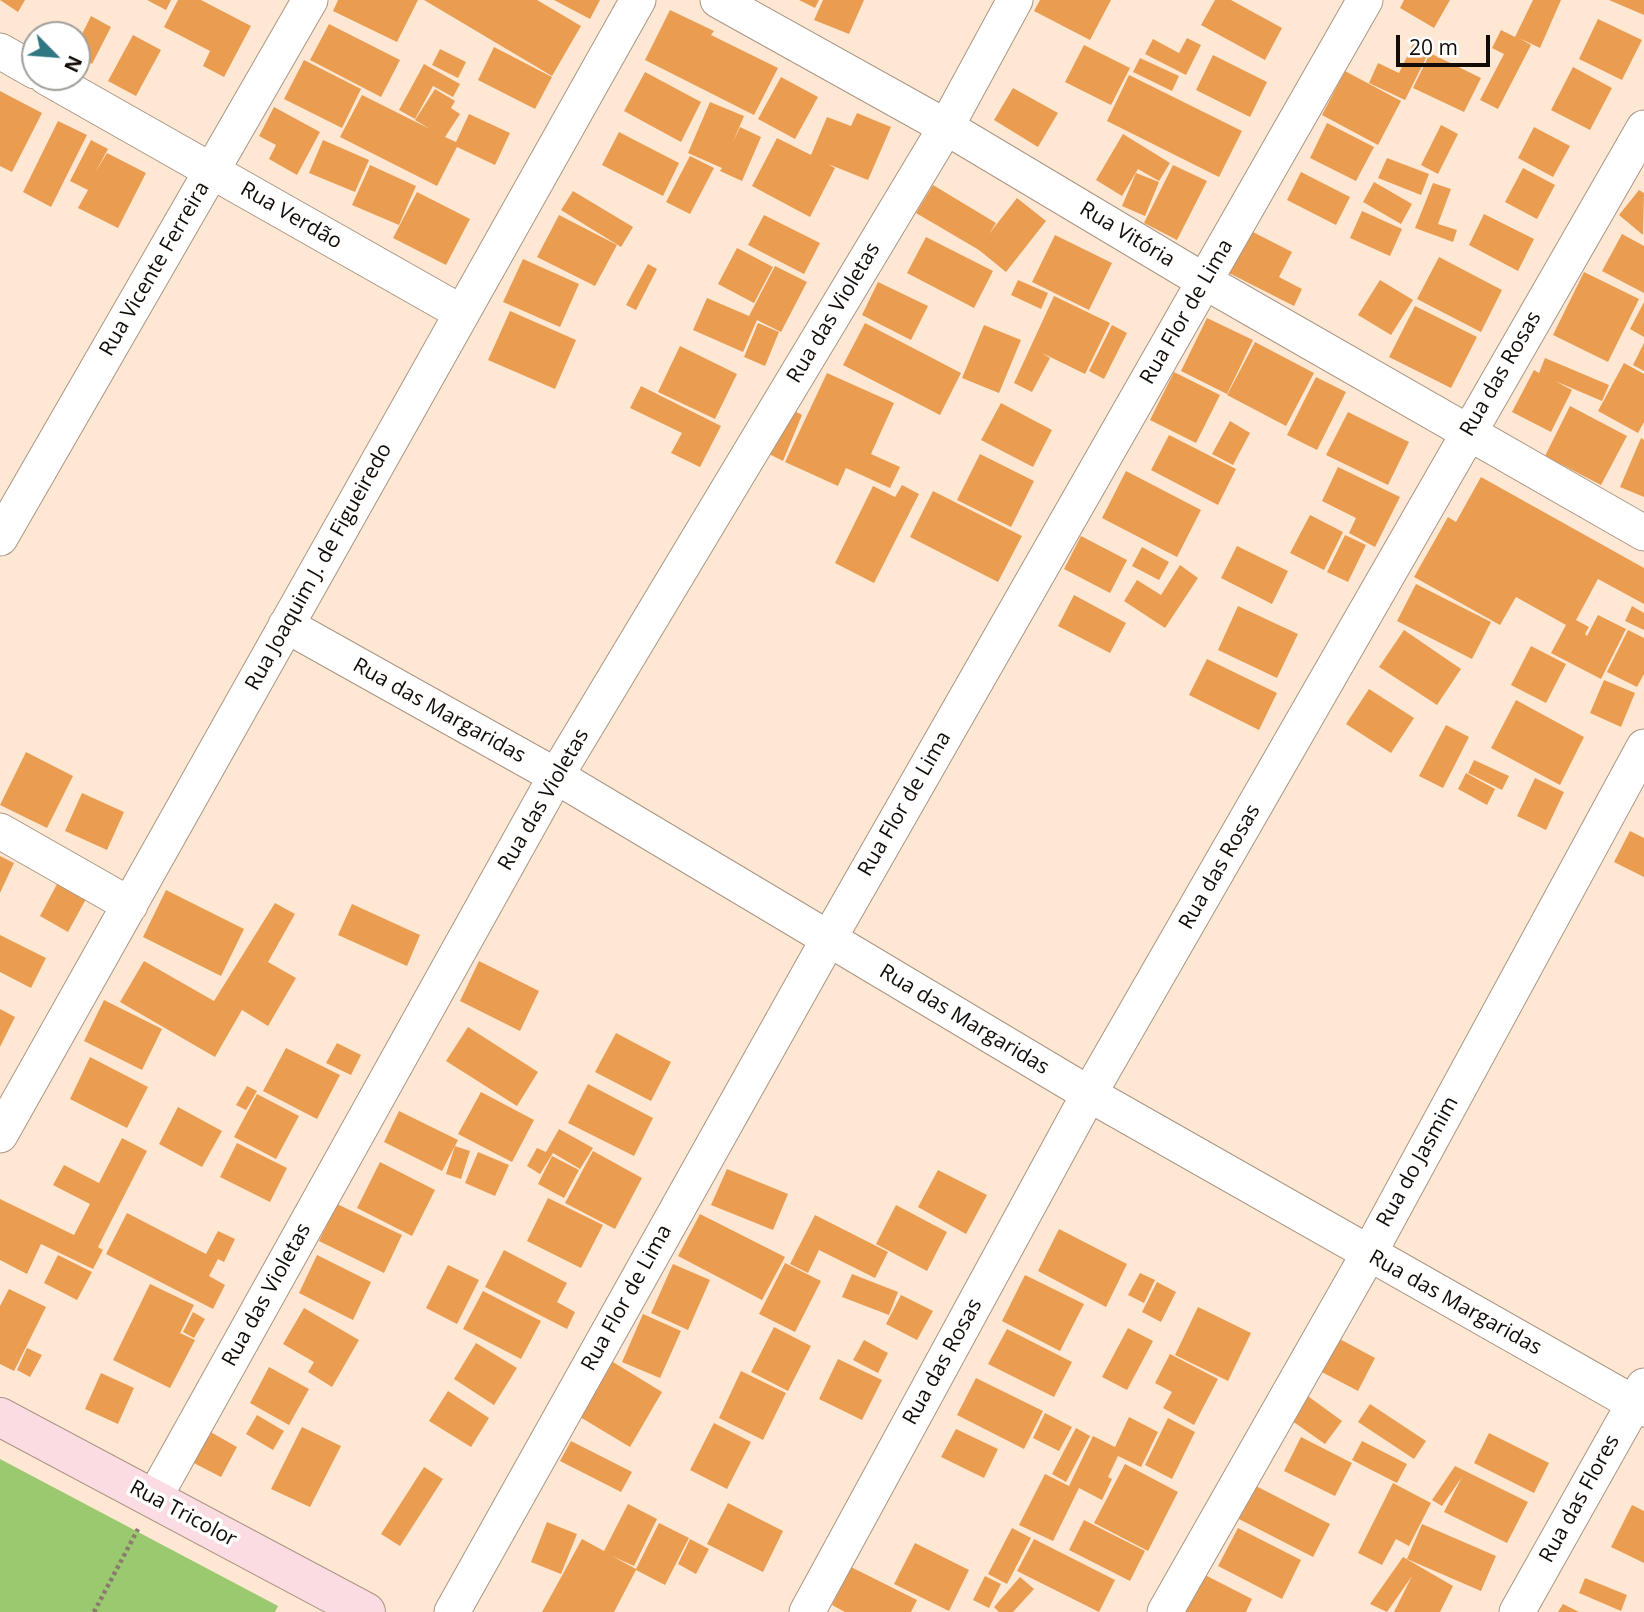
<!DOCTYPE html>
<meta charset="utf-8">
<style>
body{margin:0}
#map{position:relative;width:1644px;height:1612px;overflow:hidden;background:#fee7d3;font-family:"Open Sans",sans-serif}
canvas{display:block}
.north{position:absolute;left:21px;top:21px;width:70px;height:70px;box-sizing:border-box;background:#fff;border:2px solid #a19e9b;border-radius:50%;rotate:115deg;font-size:19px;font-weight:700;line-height:28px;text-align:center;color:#130c06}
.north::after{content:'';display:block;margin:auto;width:24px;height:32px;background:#307782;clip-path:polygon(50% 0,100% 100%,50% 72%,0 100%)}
.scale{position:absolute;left:1396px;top:35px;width:94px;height:32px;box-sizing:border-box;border:4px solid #130c06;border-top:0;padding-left:9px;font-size:21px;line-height:24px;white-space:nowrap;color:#130c06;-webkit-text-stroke:5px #fff;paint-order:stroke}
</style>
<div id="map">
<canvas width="1644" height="1612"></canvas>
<div class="north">N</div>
<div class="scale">20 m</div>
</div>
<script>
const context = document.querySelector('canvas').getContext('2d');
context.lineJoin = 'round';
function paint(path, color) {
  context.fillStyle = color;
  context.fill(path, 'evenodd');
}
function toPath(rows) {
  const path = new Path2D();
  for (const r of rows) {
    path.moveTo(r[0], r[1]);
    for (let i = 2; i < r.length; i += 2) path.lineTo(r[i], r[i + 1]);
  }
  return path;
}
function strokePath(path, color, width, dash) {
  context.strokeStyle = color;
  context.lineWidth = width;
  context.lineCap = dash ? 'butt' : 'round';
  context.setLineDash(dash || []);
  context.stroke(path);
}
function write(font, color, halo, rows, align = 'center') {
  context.font = font + ' "Open Sans",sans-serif';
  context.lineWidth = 7;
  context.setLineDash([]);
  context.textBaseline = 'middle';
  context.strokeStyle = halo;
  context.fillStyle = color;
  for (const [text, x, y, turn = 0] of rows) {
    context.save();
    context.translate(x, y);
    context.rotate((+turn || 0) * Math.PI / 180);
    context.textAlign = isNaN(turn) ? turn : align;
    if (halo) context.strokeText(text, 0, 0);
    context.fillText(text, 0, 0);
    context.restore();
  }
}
paint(toPath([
 [0,1459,278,1606,275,1612,0,1612]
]), '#9bc96f');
paint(toPath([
 [0,0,25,0,18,12],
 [147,0,171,0,166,10],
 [178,0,201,0,251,26,224,77,203,66,210,51,164,27],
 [338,0,418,0,397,42,333,11],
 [424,0,537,0,581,26,552,76],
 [554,0,600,0,590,19],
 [799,0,819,0,815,8],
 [823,0,864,0,849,34,814,20],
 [1040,0,1111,0,1090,40,1034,11],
 [1215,0,1231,0,1282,28,1265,60,1201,25],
 [1404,0,1450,0,1434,28,1400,8],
 [1533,0,1561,0,1540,48,1519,38,1531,45,1498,109,1480,100,1504,54,1492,48,1501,30,1515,37],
 [1609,0,1644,0,1644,15],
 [670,10,714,31,711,35,778,68,754,115,645,60],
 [91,16,111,27,92,64,77,56,77,35,50,35,56,21,82,34],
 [1598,19,1642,40,1622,80,1579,59],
 [329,24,400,60,381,97,310,60],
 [133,35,161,50,136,96,108,81],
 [1187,38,1201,45,1186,75,1145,54,1153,39,1179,53],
 [1413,44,1429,52,1405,100,1369,83,1378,63,1399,73],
 [1084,45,1130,68,1111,105,1065,82],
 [494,47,552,77,535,109,478,80],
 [440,49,466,62,458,78,432,65],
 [1430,53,1481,78,1464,112,1413,88],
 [1213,55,1267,82,1250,117,1196,90],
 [1140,58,1179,76,1172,91,1133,72],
 [304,60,361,89,342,128,284,99],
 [424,64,460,84,453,97,433,86,415,119,399,110],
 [1573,67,1612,88,1590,130,1551,110],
 [1345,71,1401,101,1378,145,1322,115],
 [645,72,701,102,681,142,624,111],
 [1129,75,1242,131,1219,177,1107,121],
 [781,77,818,97,795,139,758,119],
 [1013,88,1058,113,1038,147,994,120],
 [435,89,455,101,451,108,460,114,445,137,456,142,469,114,510,133,495,165,457,147,437,186,340,137,362,95,430,129,415,120],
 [0,91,42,113,12,172,0,166],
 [710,102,744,116,732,144,740,127,761,137,742,181,720,171,722,168,688,153],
 [274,107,320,132,297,175,269,159,276,145,259,136],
 [857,113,891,127,868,180,828,164,835,168,810,217,752,186,777,138,811,155,827,117,851,126],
 [58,121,87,135,51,207,23,192],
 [1327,123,1374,147,1356,181,1310,158],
 [1441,125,1458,134,1438,174,1421,165],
 [1534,127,1570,146,1553,177,1518,158],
 [619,132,679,163,663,196,602,165],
 [1123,134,1170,163,1159,181,1138,169,1122,196,1096,180],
 [91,140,108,149,95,173,107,153,146,173,118,228,78,208,88,190,70,181],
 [323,140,369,160,355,192,309,173],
 [690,156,714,168,690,214,666,202],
 [1387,158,1429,174,1421,195,1378,178],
 [370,165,416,186,399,225,352,205],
 [1173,165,1207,181,1177,240,1144,223],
 [1523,168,1555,185,1537,219,1505,202],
 [1301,172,1350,197,1336,225,1287,200],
 [1136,173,1159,182,1145,216,1122,206],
 [1374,182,1412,204,1401,224,1363,202],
 [1433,183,1451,189,1438,224,1457,230,1453,242,1415,228],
 [933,185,996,223,989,234,1017,198,1046,221,1006,272,979,250,916,213],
 [1639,190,1644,193,1643,235,1619,215],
 [573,191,633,227,621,247,561,210],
 [417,192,470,219,446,265,393,238],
 [1362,211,1402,229,1390,256,1350,238],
 [1484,214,1534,239,1518,271,1469,245],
 [559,215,617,245,595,286,537,257],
 [764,215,820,243,804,274,748,245],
 [1251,231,1292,252,1279,277,1302,289,1294,306,1229,273],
 [1622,234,1644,246,1644,293,1602,271],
 [1055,235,1112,263,1089,310,1032,282],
 [926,237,993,271,974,308,907,273],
 [737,248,773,267,754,303,718,284],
 [1439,257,1502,290,1481,332,1417,299],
 [523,259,579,284,560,327,503,302],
 [648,264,657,269,636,310,626,305],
 [775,266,807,282,781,332,757,320,743,352,693,330,707,298,749,316],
 [1584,272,1639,299,1608,362,1553,335],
 [1018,280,1048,293,1041,309,1011,295],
 [1380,280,1413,300,1391,335,1358,315],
 [878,282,928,306,911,340,862,315],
 [1054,296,1110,323,1085,374,1042,353,1050,358,1032,392,1014,383],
 [1644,302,1644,337,1630,329],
 [1415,306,1477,337,1451,388,1389,357],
 [510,311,576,340,555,389,488,360],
 [1207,318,1253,340,1227,394,1181,371],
 [758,323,779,332,765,366,744,357],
 [865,323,961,373,940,415,843,365],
 [984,325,1021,340,999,393,962,378],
 [1112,325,1127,333,1104,379,1089,371],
 [1255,342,1314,373,1286,426,1227,395],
 [1644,343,1644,371,1633,365],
 [680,346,737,374,715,419,658,392],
 [1545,358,1609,385,1602,401,1555,381,1572,390,1551,432,1512,412,1534,370,1539,373],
 [1624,363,1644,374,1644,422,1638,433,1598,411],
 [1174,372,1220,395,1196,443,1150,420],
 [827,373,894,403,871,454,900,467,890,488,846,468,838,486,785,462],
 [1316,377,1346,392,1317,450,1287,435],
 [641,386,721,426,700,467,671,453,682,433,630,408],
 [1001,403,1052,430,1033,467,981,440],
 [1570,406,1627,436,1601,485,1545,456],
 [789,408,802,415,783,461,769,454],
 [1348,412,1409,442,1388,485,1326,455],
 [1230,421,1250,433,1233,465,1212,454],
 [1169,435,1236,469,1218,505,1151,470],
 [1641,438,1644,440,1644,497,1620,487],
 [980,454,1034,481,1011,527,957,500],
 [1338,467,1400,497,1375,547,1349,533,1356,518,1322,501],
 [1126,471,1201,510,1177,557,1102,518],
 [1481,477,1644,568,1644,604,1598,579,1576,620,1589,627,1585,634,1587,636,1598,615,1626,629,1601,679,1551,653,1566,625,1516,597,1500,625,1414,577,1448,517,1456,522],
 [902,485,919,494,874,583,835,563,873,486,895,497],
 [933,491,1022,536,998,582,910,537],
 [1310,515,1343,532,1324,570,1290,553],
 [1345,535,1366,545,1348,582,1327,572],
 [1081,536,1127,560,1110,593,1064,569],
 [1237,546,1288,571,1272,604,1221,578],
 [1142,547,1169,562,1159,580,1132,566],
 [1180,565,1198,578,1165,628,1124,601,1137,580,1161,595],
 [1416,584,1491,622,1472,659,1397,621],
 [1074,595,1126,623,1110,653,1058,626],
 [1238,606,1298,634,1277,678,1218,650],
 [1632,606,1644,613,1644,630,1625,621],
 [1404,630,1461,669,1437,705,1379,667],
 [1628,630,1644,638,1644,674,1637,687,1607,672],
 [1531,646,1566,664,1546,703,1511,685],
 [1207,659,1277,693,1259,730,1189,695],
 [1604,680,1635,693,1621,727,1590,713],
 [1369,689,1414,718,1391,753,1346,724],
 [1516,700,1584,737,1560,785,1491,748],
 [1446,725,1469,737,1443,788,1419,776],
 [26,752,73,776,47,828,0,805],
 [1474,760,1509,776,1502,790,1468,773],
 [1466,773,1495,789,1487,805,1458,789],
 [1535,778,1564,792,1546,830,1517,816],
 [82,793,124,812,107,850,65,831],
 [1630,831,1644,838,1644,877,1614,862],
 [0,856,14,863,0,893],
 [57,884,86,899,68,932,40,916],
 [166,890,244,929,221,976,143,937],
 [275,903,295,914,268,962,296,978,268,1026,242,1010,215,1057,120,1002,144,961,214,1001],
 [352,904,420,935,407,966,338,935],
 [0,935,46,958,31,988,0,972],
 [479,961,539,991,520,1031,460,1001],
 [104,1000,162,1029,142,1070,84,1041],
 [0,1009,15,1017,0,1047],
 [468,1027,538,1072,517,1106,446,1061],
 [616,1033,671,1062,651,1101,595,1072],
 [337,1043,361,1055,351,1075,326,1063],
 [286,1048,340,1075,317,1119,263,1091],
 [90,1057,148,1087,127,1128,70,1099],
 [588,1084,653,1118,634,1156,568,1123],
 [247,1086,257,1091,246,1110,236,1105],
 [481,1092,534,1120,512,1162,458,1134],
 [257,1094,299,1116,276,1159,234,1137],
 [178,1107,222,1131,202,1167,159,1144],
 [399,1111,458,1140,442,1171,384,1142],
 [559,1129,593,1148,580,1169,553,1153,540,1174,527,1166,537,1148,546,1152],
 [122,1138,147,1151,98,1247,103,1250,93,1269,41,1244,27,1274,0,1260,0,1199,74,1235,90,1204,53,1185,64,1165,99,1183],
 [237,1143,287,1168,270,1202,220,1177],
 [455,1146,470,1151,461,1179,446,1174],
 [593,1151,642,1178,615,1229,565,1203],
 [478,1152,509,1165,495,1196,465,1183],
 [552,1156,579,1170,564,1198,538,1184],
 [380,1162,435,1190,412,1236,357,1208],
 [727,1169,788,1194,773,1230,711,1205],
 [938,1170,987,1195,966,1234,918,1207],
 [548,1198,603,1225,581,1268,527,1241],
 [337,1204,402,1235,384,1273,319,1241],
 [896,1205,947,1232,927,1271,876,1244],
 [127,1213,206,1254,218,1231,235,1239,224,1262,218,1259,209,1276,225,1285,213,1309,106,1254],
 [700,1214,785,1257,762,1300,678,1256],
 [815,1215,888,1252,875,1278,819,1250,808,1273,790,1264],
 [1059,1229,1127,1264,1106,1307,1038,1271],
 [504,1250,567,1283,557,1302,575,1312,567,1329,485,1287],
 [58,1255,92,1272,77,1300,44,1283],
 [317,1255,371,1282,353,1320,299,1293],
 [785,1263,821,1281,795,1332,759,1314],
 [673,1264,710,1280,688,1330,651,1313],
 [448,1265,479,1280,457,1324,426,1308],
 [1140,1273,1155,1280,1144,1303,1128,1295],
 [852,1274,898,1292,889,1315,842,1297],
 [1025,1275,1084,1304,1060,1351,1002,1321],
 [1157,1282,1176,1292,1161,1322,1142,1312],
 [150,1284,194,1305,180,1333,195,1340,170,1388,113,1360],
 [9,1289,46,1307,14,1371,0,1364,0,1306],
 [483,1291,541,1321,521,1359,463,1329],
 [901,1295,933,1311,917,1340,886,1324],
 [1198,1307,1251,1333,1228,1381,1175,1355],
 [304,1308,359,1340,332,1387,308,1372,314,1362,283,1344],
 [193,1312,205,1319,194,1338,183,1332],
 [643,1314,681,1331,660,1378,622,1362],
 [774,1327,811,1346,788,1391,751,1372],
 [1128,1328,1153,1341,1127,1390,1102,1377],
 [1007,1329,1072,1362,1054,1397,988,1364],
 [1336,1337,1375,1358,1358,1391,1318,1370],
 [864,1340,888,1353,878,1373,853,1360],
 [476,1343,517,1368,494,1405,454,1379],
 [27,1348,42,1355,30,1377,17,1370],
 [1170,1354,1218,1379,1194,1425,1163,1408,1172,1392,1155,1383],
 [608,1359,662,1392,630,1447,575,1414],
 [838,1359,882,1380,862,1420,819,1399],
 [269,1367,309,1389,289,1425,250,1403],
 [741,1371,786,1393,763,1440,719,1418],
 [101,1373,134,1388,118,1424,85,1409],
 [976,1378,1043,1411,1024,1449,957,1415],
 [448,1391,489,1418,471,1447,429,1421],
 [1305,1394,1342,1421,1325,1444,1288,1418],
 [1370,1404,1426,1441,1414,1459,1358,1422],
 [1045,1413,1072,1427,1059,1451,1033,1438],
 [257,1415,284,1431,273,1450,246,1434],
 [1129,1417,1158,1432,1141,1467,1118,1456,1108,1477,1112,1479,1102,1500,1079,1488,1053,1541,1019,1525,1045,1474,1069,1486,1093,1436,1115,1447],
 [1168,1418,1195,1432,1172,1479,1145,1465],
 [714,1423,751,1442,727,1489,690,1470],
 [302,1427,341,1446,310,1507,271,1489],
 [1076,1428,1090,1436,1066,1482,1052,1474],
 [956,1429,998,1449,984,1478,941,1457],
 [207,1430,237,1447,221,1477,190,1461],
 [1489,1433,1549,1463,1534,1493,1474,1463],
 [1301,1437,1352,1463,1335,1496,1284,1471],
 [571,1441,632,1472,621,1492,560,1461],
 [1362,1441,1407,1464,1397,1483,1352,1460],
 [1125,1464,1178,1492,1148,1551,1094,1523],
 [1455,1466,1528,1502,1507,1543,1444,1512,1462,1477,1442,1506,1432,1500],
 [424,1467,443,1479,400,1546,381,1534],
 [1393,1483,1431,1503,1409,1546,1396,1539,1382,1565,1358,1553],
 [1254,1485,1330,1524,1313,1557,1237,1518],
 [728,1503,783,1531,763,1572,707,1544],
 [628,1504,657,1519,634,1566,612,1556,636,1569,659,1523,689,1538,665,1585,636,1570,614,1612,542,1612,582,1539,604,1551],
 [1632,1505,1644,1511,1644,1563,1611,1547],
 [1084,1520,1145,1551,1130,1581,1069,1550],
 [547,1522,577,1534,561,1574,531,1562],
 [1422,1524,1496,1556,1481,1591,1407,1559],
 [1012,1528,1031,1538,1007,1584,988,1574],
 [1238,1528,1301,1560,1282,1599,1218,1566],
 [690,1539,709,1549,696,1574,678,1564],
 [1034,1539,1115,1580,1099,1612,1017,1571],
 [915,1543,969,1570,949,1611,894,1584],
 [1403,1557,1453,1586,1440,1612,1394,1612,1412,1576,1387,1612,1370,1604],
 [851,1567,917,1600,911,1612,845,1612,832,1605],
 [1203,1574,1252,1599,1246,1612,1183,1612],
 [985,1576,1001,1584,989,1608,973,1600],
 [1020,1577,1034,1589,1013,1612,999,1612,994,1607],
 [1585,1578,1627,1595,1621,1611,1579,1593],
 [1563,1604,1579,1612,1558,1612]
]), '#ea9d51');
const street = toPath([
 [718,0,946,127,1204,281,1644,533],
 [0,51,35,71],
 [46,77,462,313],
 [0,538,310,0],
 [286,625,556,776,1089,1094,1644,1409],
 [0,831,130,905],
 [0,1135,638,0],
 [154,1498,556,776,946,127,1015,0],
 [452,1612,828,940,1365,0],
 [807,1612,1089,1094,1644,128],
 [1165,1612,1368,1255,1644,747],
 [1517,1612,1644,1386]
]);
const secondary = toPath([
 [0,1417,366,1612]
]);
strokePath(street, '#ab9583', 37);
strokePath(secondary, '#ab9583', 40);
strokePath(toPath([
 [94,1612,138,1529]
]), '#8a7b6e', 4.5, [3.5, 3.5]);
strokePath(street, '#fff', 35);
strokePath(secondary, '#fadce2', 38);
write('21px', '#130c06', '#fff', [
 ["Rua Verdão",291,216,30],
 ["Rua Vitória",1127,235,31],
 ["Rua Vicente Ferreira",155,269,-60],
 ["Rua Flor de Lima",1187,312,-60],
 ["Rua das Violetas",834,313,-59],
 ["Rua das Rosas",1501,374,-60],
 ["Rua Joaquim J. de Figueiredo",319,567,-61],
 ["Rua das Margaridas",439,711,29],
 ["Rua das Violetas",544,800,-60],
 ["Rua Flor de Lima",905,804,-60],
 ["Rua das Rosas",1220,867,-60],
 ["Rua das Margaridas",964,1020,31],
 ["Rua do Jasmim",1418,1162,-61],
 ["Rua das Violetas",267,1295,-61],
 ["Rua Flor de Lima",627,1298,-61],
 ["Rua das Margaridas",1455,1303,29],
 ["Rua das Rosas",943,1362,-61],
 ["Rua das Flores",1580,1499,-61],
 ["Rua Tricolor",183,1514,28]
]);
</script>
